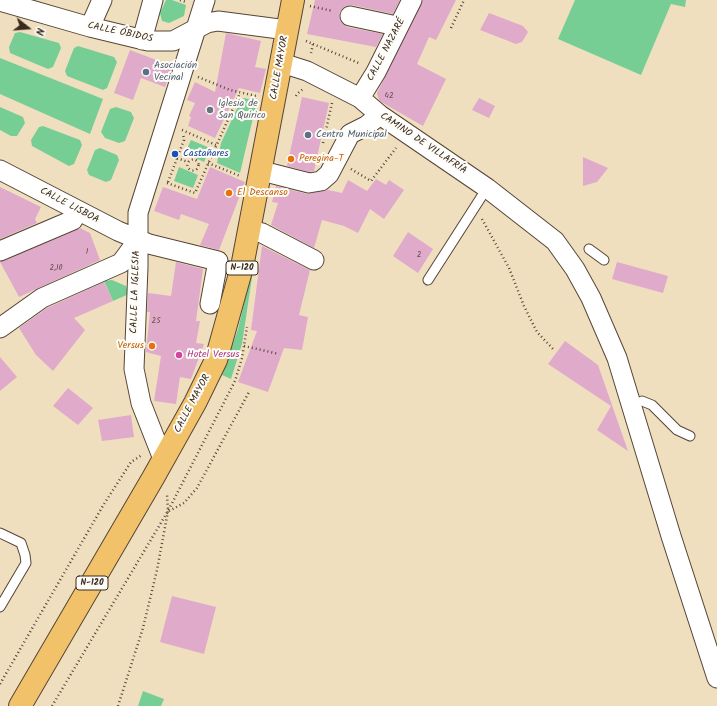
<!DOCTYPE html>
<meta charset="utf-8">
<style>
body{margin:0}
#map{position:relative;width:717px;height:706px;overflow:hidden;background:#efdfbf;font-family:Kalam,sans-serif}
canvas{display:block}
.north{position:absolute;left:8px;top:8px;width:40px;height:40px;-webkit-text-stroke:3px #fdfcf7;paint-order:stroke;rotate:107deg;font-size:11px;font-weight:700;line-height:16px;text-align:center;color:#3b2a1e}
.north::after{content:'';display:block;margin:auto;width:14px;height:18px;background:#3b2a1e;clip-path:polygon(50% 0,100% 100%,50% 72%,0 100%)}
</style>
<div id="map">
<canvas width="717" height="706"></canvas>
<div class="north">N</div>
</div>
<script>
const context = document.querySelector('canvas').getContext('2d');
context.lineJoin = 'round';
function paint(path, color) {
  context.fillStyle = color;
  context.fill(path, 'evenodd');
}
function toPath(rows) {
  const path = new Path2D();
  for (const r of rows) {
    if (r.length === 3) {
      path.moveTo(r[0] + r[2], r[1]);
      path.arc(r[0], r[1], r[2], 0, 2 * Math.PI);
      continue;
    }
    path.moveTo(r[0], r[1]);
    for (let i = 2; i < r.length; i += 2) path.lineTo(r[i], r[i + 1]);
  }
  return path;
}
function strokePath(path, color, width, dash) {
  context.strokeStyle = color;
  context.lineWidth = width;
  context.lineCap = dash ? 'butt' : 'round';
  context.setLineDash(dash || []);
  context.stroke(path);
}
function write(font, color, halo, rows, align = 'center') {
  context.font = font + ' Kalam,sans-serif';
  context.lineWidth = 4;
  context.setLineDash([]);
  context.textBaseline = 'middle';
  context.strokeStyle = halo;
  context.fillStyle = color;
  for (const [text, x, y, turn = 0] of rows) {
    context.save();
    context.translate(x, y);
    context.rotate((+turn || 0) * Math.PI / 180);
    context.textAlign = isNaN(turn) ? turn : align;
    if (halo) context.strokeText(text, 0, 0);
    context.fillText(text, 0, 0);
    context.restore();
  }
}
paint(toPath([
 [166,0,172,0,186,5,184,16,169,23,162,21,160,13],
 [575,0,686,0,685,7,671,4,641,75,558,39],
 [20,32,59,43,61,48,53,67,48,69,10,53,9,47,15,33],
 [78,46,114,57,117,62,107,88,103,90,67,76,65,71,74,48],
 [0,58,103,99,90,134,0,94],
 [244,98,257,101,240,173,217,163,221,143,241,100],
 [0,107,23,117,25,123,17,136,11,136,0,130],
 [116,107,131,112,134,118,125,141,119,143,105,138,101,132,110,109],
 [43,126,80,140,82,145,74,164,69,166,32,146,31,140,39,127],
 [191,140,210,148,204,162,185,153],
 [100,148,117,155,119,160,111,180,106,182,89,175,87,170,95,150],
 [179,167,198,175,193,188,174,181],
 [255,257,242,344,231,379,222,375,238,329],
 [112,280,126,286,129,294,113,301,104,281],
 [143,691,164,699,161,706,138,706]
]), '#77ce94');
paint(toPath([
 [315,0,400,0,393,14,352,5,346,6,339,13,340,20,347,27,383,34,376,47,307,34],
 [423,0,456,0,436,40,429,37,417,64,446,79,423,126,383,103,379,100,377,93],
 [489,13,523,26,528,32,522,42,516,44,480,30],
 [226,33,261,41,255,67,266,69,260,93,239,88,215,138,188,126,191,117,189,116,195,103,187,100,195,82,215,92],
 [130,50,172,66,165,87,141,78,133,100,114,93],
 [302,97,329,103,314,171,309,172,287,166],
 [479,98,495,106,489,118,472,110],
 [583,157,608,168,597,182,583,186],
 [210,167,245,182,219,250,200,245,209,224,181,214,179,220,154,211,163,187,197,199],
 [376,179,386,185,389,180,404,190,384,219,370,209,358,233,344,226,322,220,314,248,271,225,278,203,272,202,276,186,307,194,328,190,342,193,348,180,367,191],
 [0,187,41,207,35,219,37,223,0,239],
 [80,228,90,233,100,260,19,297,0,262],
 [408,232,433,249,418,273,393,256],
 [262,246,310,270,299,315,308,317,302,350,284,348,268,392,238,382,257,331,251,330],
 [176,262,203,269,196,321,200,321,196,343,204,344,191,379,180,377,176,404,154,401,161,356,146,352,150,312,147,312,148,293,171,296],
 [617,262,668,276,663,293,612,279],
 [104,282,113,301,74,318,85,330,53,371,36,355,19,328,47,308],
 [565,341,598,365,628,451,597,430,611,406,548,364],
 [0,357,17,377,0,391],
 [68,388,93,408,78,425,53,406],
 [131,415,134,437,102,441,98,420],
 [172,596,216,607,204,654,160,642]
]), '#e0aaca');
const lane = toPath([
 [589,249,604,260],
 [428,280,487,188],
 [642,401,652,405,677,430,690,436],
 [0,533,21,543,25,555,26,563,0,607]
]);
const street = toPath([
 [0,1,90,27,148,41,173,41,207,23,218,21,287,30],
 [350,16,392,25],
 [90,27,102,0],
 [142,40,153,0],
 [282,63,307,71,360,98,380,115,487,188,555,241,575,269,591,298,617,358,671,536,717,678],
 [360,98,376,72,412,0],
 [0,170,118,231,149,244,218,261,210,304],
 [262,171,309,183,321,181,329,174,350,134,366,126,380,115],
 [250,230,262,233,314,260],
 [0,251,73,220],
 [0,328,42,298,121,263,138,240],
 [163,459,141,403,134,369,138,267,138,213,205,0]
]);
const highway = toPath([
 [20,706,153,478,195,403,216,360,242,267,293,0]
]);
strokePath(lane, '#564536', 11);
strokePath(street, '#564536', 21);
strokePath(highway, '#564536', 24);
strokePath(toPath([
 [180,0,186,2],
 [310,6,333,11],
 [451,28,464,0],
 [306,41,313,44,311,53],
 [313,44,361,64],
 [198,77,230,90,256,96],
 [296,96,297,94,303,89],
 [182,130,216,145],
 [323,143,332,103],
 [177,158,188,162],
 [193,165,5.5],
 [208,163,240,176],
 [351,169,371,181,396,148],
 [168,182,184,140,183,133],
 [167,183,195,193,240,93],
 [482,219,509,268,524,306,537,332,554,350],
 [244,346,279,354],
 [169,511,184,503,197,488,249,392],
 [0,684,104,504,131,462,142,455],
 [52,706,168,511,235,381,242,358,247,327],
 [118,706,143,628,157,570,168,511,167,494]
]), '#564536', 2.5, [1, 3]);
strokePath(lane, '#fff', 9);
strokePath(street, '#fff', 19);
strokePath(highway, '#f2c26a', 22);
for (const [x, y, r, color] of [
 [146,72,4,"#5c6f8a"],
 [210,110,4,"#6b7280"],
 [308,135,4,"#5c6f8a"],
 [175,154,4,"#1a4fb4"],
 [291,159,4,"#e8710a"],
 [229,193,4,"#e8710a"],
 [152,346,4,"#e8710a"],
 [179,355,4,"#d1479c"]
]) {
  const dot = new Path2D();
  dot.arc(x, y, r, 0, 2 * Math.PI);
  context.fillStyle = color;
  context.fill(dot);
  strokePath(dot, '#fdfcf7', 1.5);
}
write('8px', '#644a49', null, [
 ["42",389,97],
 ["1",87,253],
 ["2",419,256],
 ["2,10",56,269],
 ["25",156,322]
]);
for (const [x, y, w] of [
 [242,268,32],
 [92,583,32]
]) {
  const box = new Path2D();
  box.roundRect(x - w / 2, y - 7, w, 14, 3);
  context.fillStyle = '#fdfcf7';
  context.fill(box);
  strokePath(box, '#3b2a1e', 1);
}
write('bold 9px', '#3b2a1e', null, [
 ["N-120",242,268],
 ["N-120",92,583]
]);
write('10px', '#3b2a1e', '#fdfcf7', [
 ["CALLE ÓBIDOS",120,33,12],
 ["CALLE NAZARÉ",387,50,-62],
 ["CALLE MAYOR",280,68,-80],
 ["CAMINO DE VILLAFRÍA",423,144,34],
 ["CALLE LISBOA",69,206,28],
 ["CALLE LA IGLESIA",136,292,-88],
 ["CALLE MAYOR",193,404,-62]
]);
write('10px', '#4e5e75', '#fdfcf7', [
 ["Asociación",154,66],
 ["Vecinal",154,78],
 ["Centro Municipal",316,135]
], 'left');
write('10px', '#5b616d', '#fdfcf7', [
 ["Iglesia de",218,104],
 ["San Quirico",218,116]
], 'left');
write('10px', '#164399', '#fdfcf7', [
 ["Castañares",183,154]
], 'left');
write('10px', '#c56008', '#fdfcf7', [
 ["Peregina-T",299,159],
 ["El Descanso",237,193],
 ["Versus",144,346,"right"]
], 'left');
write('10px', '#b23c85', '#fdfcf7', [
 ["Hotel Versus",187,355]
], 'left');
</script>
